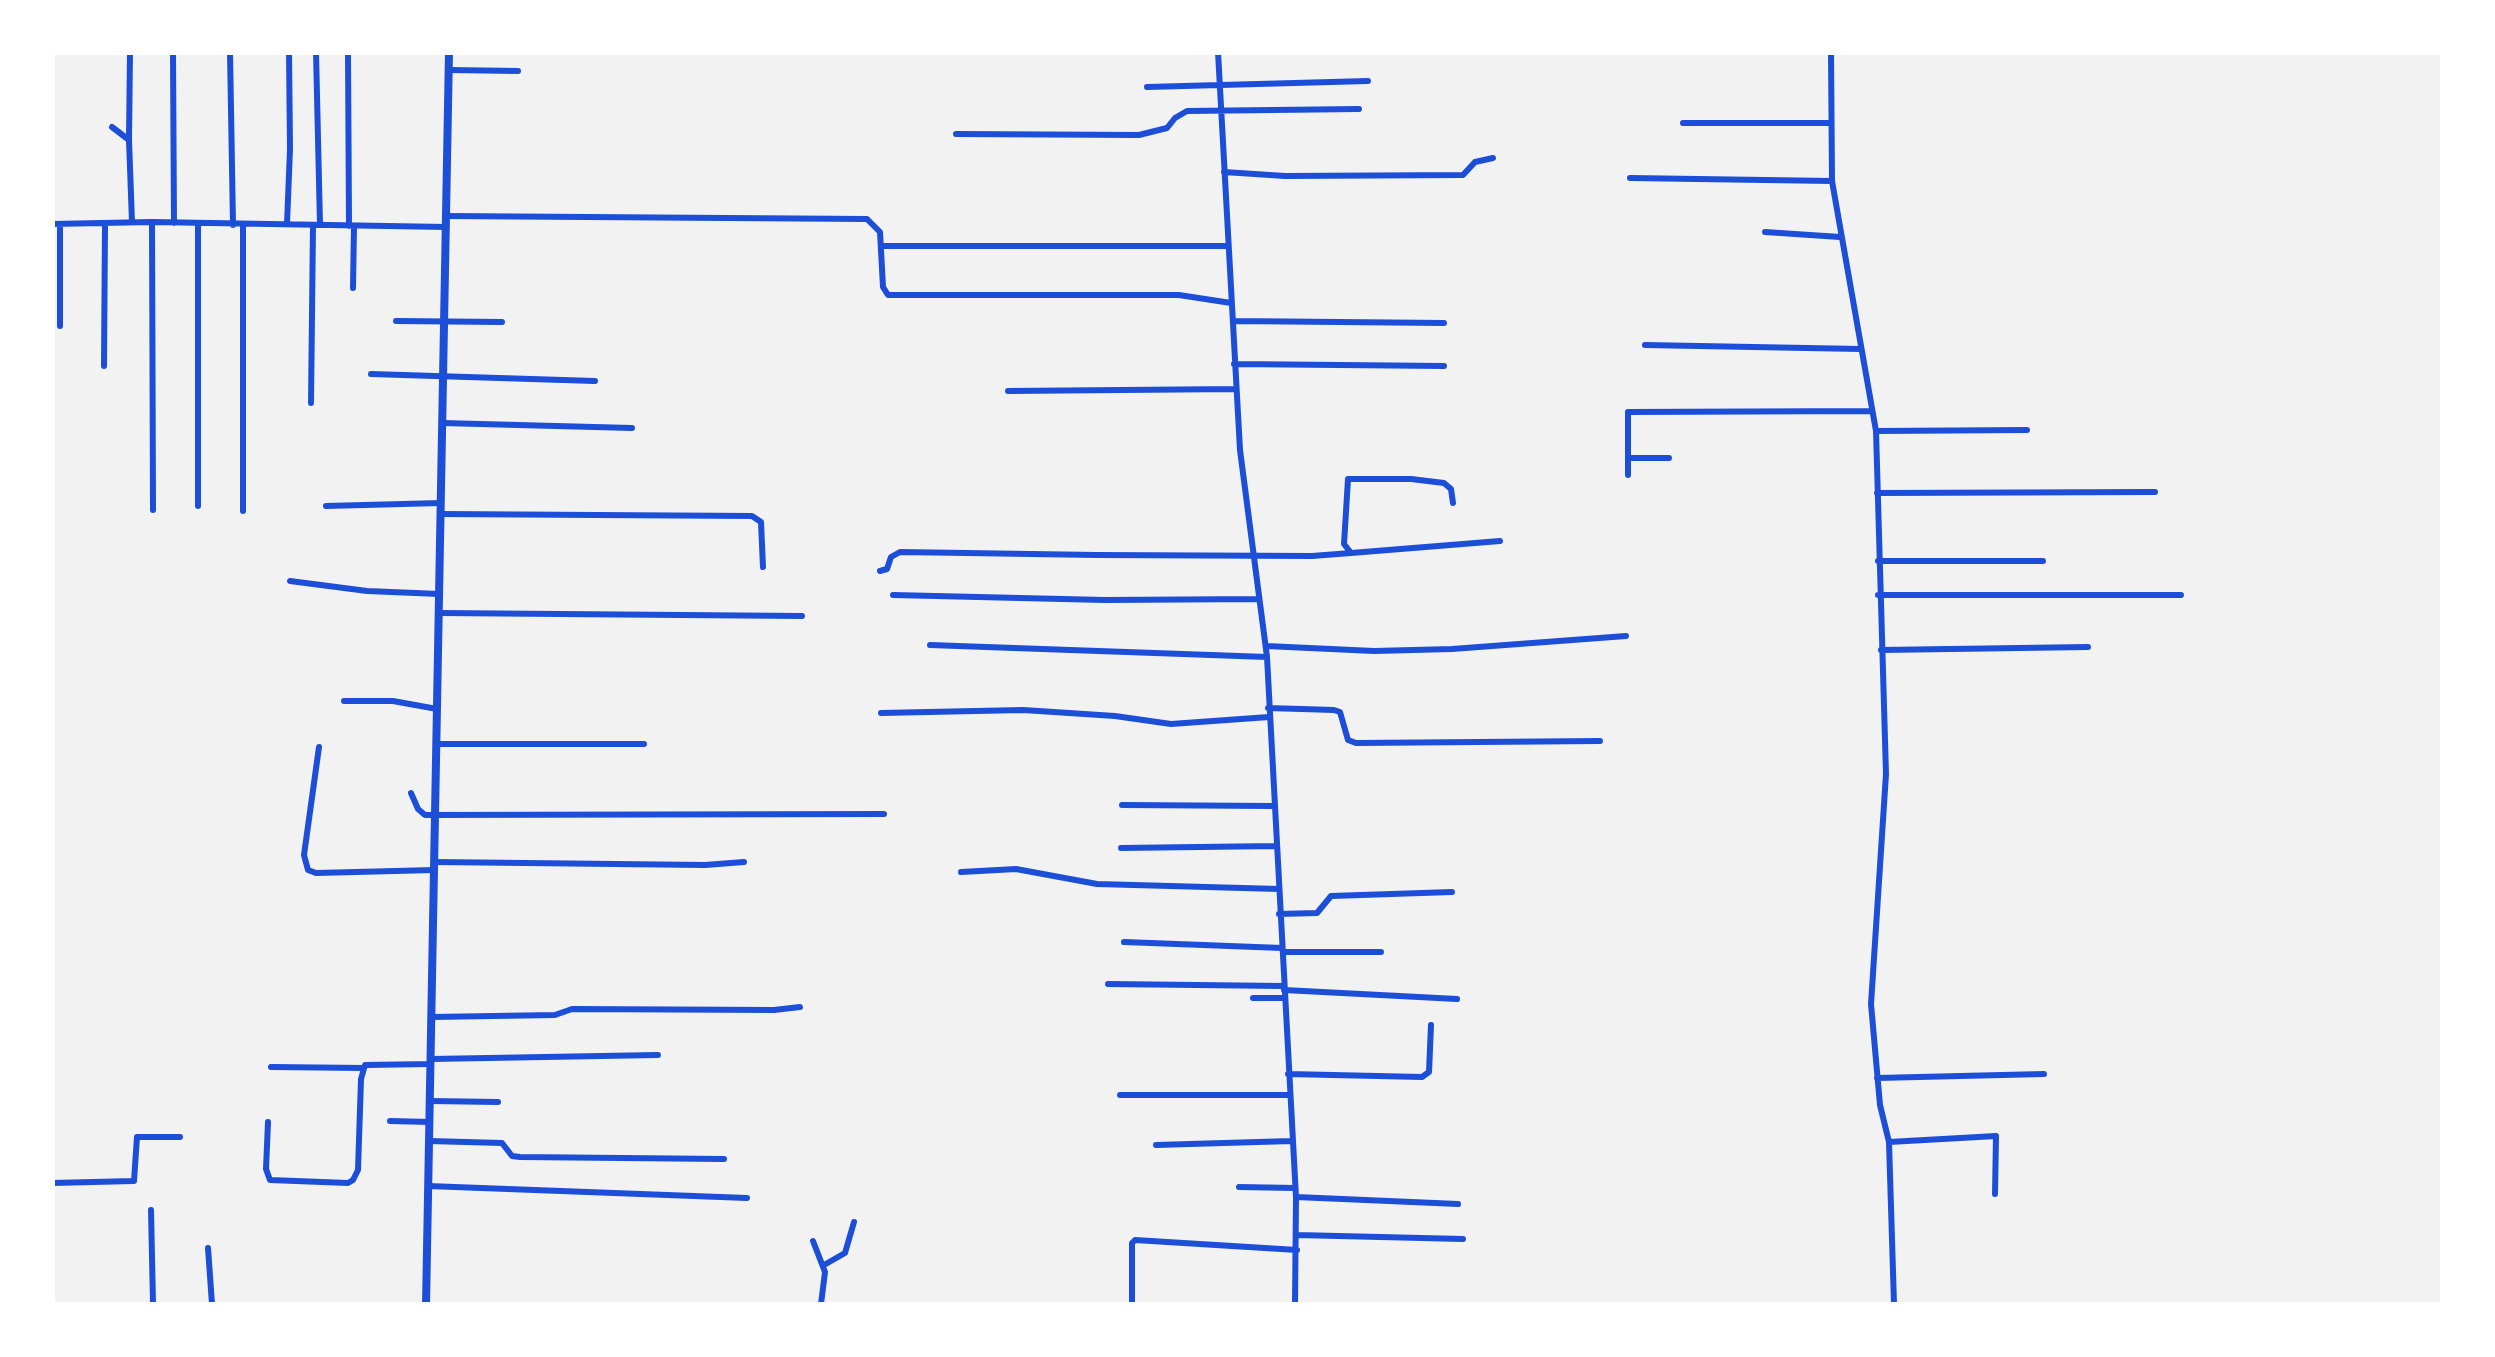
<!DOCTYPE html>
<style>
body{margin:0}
#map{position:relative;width:2495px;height:1357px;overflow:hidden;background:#f2f2f2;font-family:"Noto Serif",serif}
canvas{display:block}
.frame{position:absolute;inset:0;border:55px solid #fff;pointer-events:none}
</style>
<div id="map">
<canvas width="2495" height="1357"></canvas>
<div class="frame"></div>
</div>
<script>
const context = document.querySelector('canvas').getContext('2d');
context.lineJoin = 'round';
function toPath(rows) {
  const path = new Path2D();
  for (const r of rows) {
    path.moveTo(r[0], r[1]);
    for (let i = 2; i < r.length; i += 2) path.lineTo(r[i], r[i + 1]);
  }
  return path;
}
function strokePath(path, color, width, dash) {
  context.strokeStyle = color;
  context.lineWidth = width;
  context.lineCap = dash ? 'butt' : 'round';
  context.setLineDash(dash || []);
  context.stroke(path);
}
strokePath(toPath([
 [230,52,233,225],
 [316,52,320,225],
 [348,52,349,226],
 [1218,52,1240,450,1267,657,1296,1197,1295,1304],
 [1831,52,1832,181,1876,431,1886,774,1871,1004,1880,1105,1889,1142,1894,1304],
 [173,55,174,223],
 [449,70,518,71],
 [1147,87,1368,81],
 [1683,123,1830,123],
 [112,127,129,140,132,222],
 [956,134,1139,135,1167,128,1175,118,1187,111,1359,109],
 [129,139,130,52],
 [1224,172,1285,176,1463,175,1475,162,1493,158],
 [1630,178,1832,181],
 [446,216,867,219,880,232,883,287,888,295,1179,295,1231,303],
 [152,222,153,510],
 [198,223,198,506],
 [52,224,152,222,446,227],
 [243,224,243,511],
 [287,224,290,149,289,52],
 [1765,232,1840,237],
 [882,246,1227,246],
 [353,288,354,226],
 [396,321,502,322],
 [1233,321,1444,323],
 [60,326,60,224],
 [1645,345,1861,349],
 [1234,364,1444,366],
 [104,366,105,224],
 [371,374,595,381],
 [1008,391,1236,389],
 [311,403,313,225],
 [442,423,632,428],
 [1876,431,2027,430],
 [1628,458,1669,458],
 [1628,475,1628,412,1872,411],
 [1877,493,2155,492],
 [326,506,441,503],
 [441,514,752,516,761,522,763,567],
 [1351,553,1500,541],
 [1878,561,2043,561],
 [880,571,887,569,891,557,900,552,1097,555,1312,556,1351,553,1344,544,1348,479,1411,479,1444,483,1451,489,1453,503],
 [290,581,367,591,439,594],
 [893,595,1105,600,1258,599],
 [1878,595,2181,595],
 [439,613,802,616],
 [930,645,1267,657],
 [1266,646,1374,651,1452,649,1626,636],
 [1881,650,2088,647],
 [344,701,393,701,437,709],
 [1268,708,1334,710,1340,712,1348,740,1356,743,1600,741],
 [881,713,1023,710,1115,716,1171,724,1269,717],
 [436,744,644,744],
 [319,747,304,855,308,870,316,873,434,870],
 [411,793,418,809,425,815,884,814],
 [1122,805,1274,806],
 [1121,848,1277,846],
 [434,862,705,865,744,862],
 [961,872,1016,869,1097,884,1279,889],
 [1279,914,1317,913,1331,896,1452,892],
 [1124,942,1282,948],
 [1283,952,1381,952],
 [1108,984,1283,986],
 [1284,990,1457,999],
 [1253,998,1284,998],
 [432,1017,555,1015,572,1009,774,1010,800,1007],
 [431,1059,658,1055],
 [271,1067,364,1068],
 [1288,1074,1422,1077,1429,1072,1431,1025],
 [1877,1078,2044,1074],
 [1120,1095,1290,1095],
 [430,1101,498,1102],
 [390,1121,430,1122],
 [268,1122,266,1169,270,1180,348,1183,353,1180,358,1170,361,1079,365,1065,431,1064],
 [429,1141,502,1143,512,1156,520,1157,724,1159],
 [1889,1142,1996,1136,1995,1194],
 [1156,1145,1292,1141],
 [52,1183,134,1181,137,1137,180,1137],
 [428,1186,747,1198],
 [1239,1187,1295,1188],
 [1296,1197,1458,1204],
 [151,1210,153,1304],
 [1297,1235,1463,1239],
 [813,1241,825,1272,821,1304],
 [208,1248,212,1304],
 [824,1265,845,1253,854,1222],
 [1132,1304,1132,1243,1135,1240,1297,1250]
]), '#1d4ed8', 6);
strokePath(toPath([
 [426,1304,449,52]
]), '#1d4ed8', 8);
</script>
